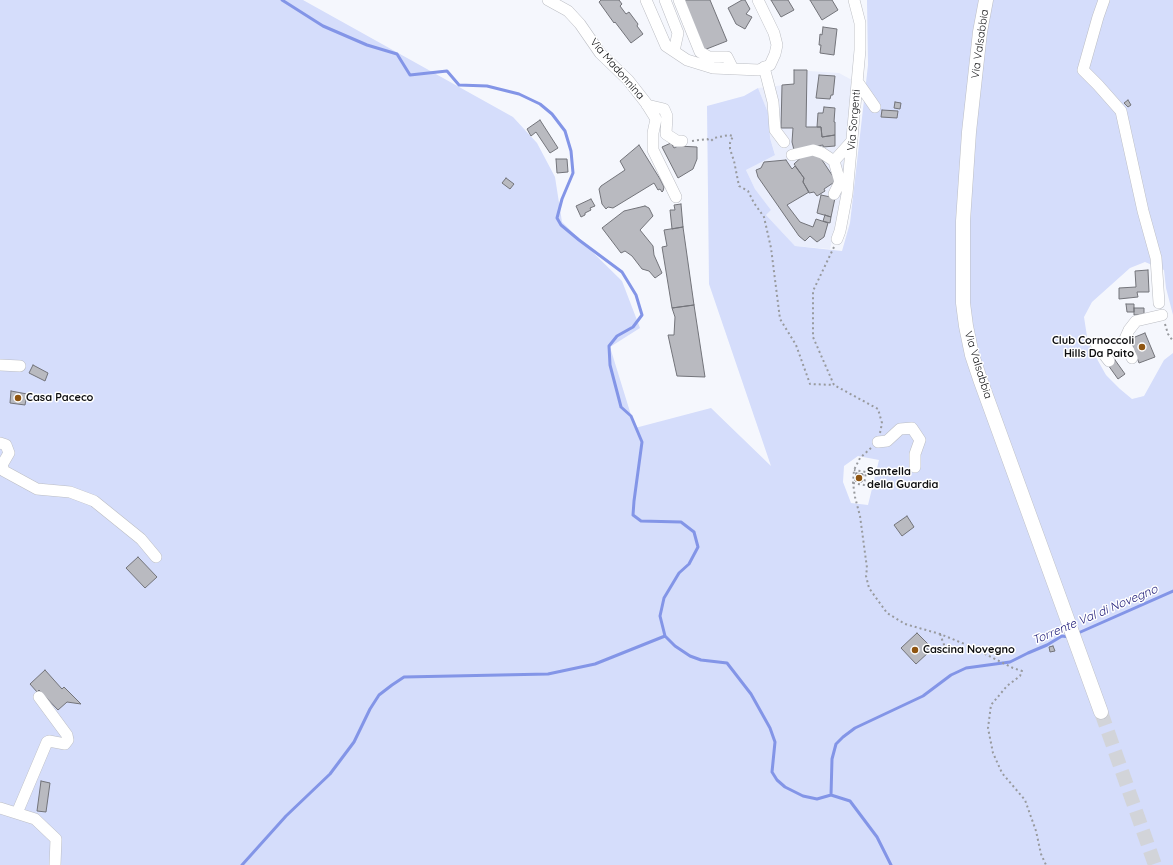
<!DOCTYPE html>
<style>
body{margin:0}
canvas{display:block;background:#f5f7fd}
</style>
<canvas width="1173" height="865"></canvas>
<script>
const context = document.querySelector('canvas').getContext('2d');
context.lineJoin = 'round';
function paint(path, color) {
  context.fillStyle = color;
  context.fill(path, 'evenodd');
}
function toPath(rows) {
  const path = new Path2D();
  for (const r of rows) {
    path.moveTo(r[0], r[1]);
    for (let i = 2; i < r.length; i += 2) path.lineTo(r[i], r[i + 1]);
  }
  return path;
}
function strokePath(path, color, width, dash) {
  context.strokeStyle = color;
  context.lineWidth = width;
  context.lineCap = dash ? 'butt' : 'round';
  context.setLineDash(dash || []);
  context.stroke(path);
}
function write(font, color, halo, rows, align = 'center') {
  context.font = font + ' Quicksand,sans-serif';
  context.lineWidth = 3;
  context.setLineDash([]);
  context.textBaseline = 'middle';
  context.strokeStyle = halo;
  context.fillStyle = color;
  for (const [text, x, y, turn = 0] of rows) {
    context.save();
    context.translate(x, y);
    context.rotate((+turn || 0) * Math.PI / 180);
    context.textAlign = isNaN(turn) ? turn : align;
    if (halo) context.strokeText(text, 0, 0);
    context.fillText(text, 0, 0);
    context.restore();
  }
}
paint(toPath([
 [794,70,839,73,852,80,844,186,830,249,795,246,766,215,771,210,755,189,746,170,775,154,770,138,769,115,758,88,794,84]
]), '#eaeefc');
paint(toPath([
 [0,0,303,0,513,117,537,143,555,177,562,222,622,281,640,328,610,347,635,428,711,408,771,466,709,284,707,106,744,96,758,88,769,115,770,138,775,155,746,170,755,189,771,210,766,215,795,246,842,251,850,223,868,65,867,0,1173,0,1173,315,1166,288,1164,270,1145,262,1130,268,1092,302,1084,317,1088,343,1106,375,1120,389,1132,399,1144,396,1164,360,1173,353,1173,865,0,865],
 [858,456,879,460,868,505,851,503,843,482,844,466]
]), '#d5ddfb');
strokePath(toPath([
 [282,0,323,26,367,45,397,54,410,75,447,71,459,85,487,86,519,94,540,104,552,114,565,131,571,151,573,173,562,199,557,218,561,225,579,240,622,272,636,295,642,315,633,327,617,336,609,346,610,365,621,407,631,416,642,442,634,501,633,515,641,521,681,522,694,532,698,547,689,564,679,573,664,598,660,616,665,636,675,646,690,656,701,660,727,663,751,694,770,728,775,742,772,772,777,780,785,787,803,796,817,799,831,795,850,801,877,837,891,865],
 [1076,634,1173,591],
 [831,795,832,759,836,744,843,737,855,728,923,696,951,675,966,668,1010,662,1028,653,1047,645,1062,636,1069,637],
 [242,865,286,816,330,774,354,742,370,709,379,695,392,685,404,677,548,674,595,664,665,636]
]), '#8395e7', 3);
const building = toPath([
 [601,0,619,0,622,4,620,6,626,14,629,12,638,24,637,26,643,34,631,43,615,22,614,23,599,2,601,0],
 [684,0,710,0,727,41,704,50,684,0],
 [742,0,745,0,750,9,746,14,752,17,745,29,736,24,728,8,742,0],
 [771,0,788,0,794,10,781,17,771,0],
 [810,0,832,0,838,10,822,20,810,0],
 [823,27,837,29,834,55,820,53,821,45,819,45,820,34,822,35,823,27],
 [794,70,807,70,806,127,821,127,822,137,835,135,835,146,823,147,823,145,794,150,792,142,793,128,781,128,782,85,794,84,794,70],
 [819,75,835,76,833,95,831,95,830,99,816,98,819,75],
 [1128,100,1131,105,1128,107,1124,103,1128,100],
 [895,102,901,103,900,109,894,108,895,102],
 [824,107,835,108,834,122,835,122,835,135,822,137,821,127,817,127,818,113,823,113,824,107],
 [882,110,898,111,897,118,881,117,882,110],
 [540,120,558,148,550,153,536,132,531,136,527,129,540,120],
 [671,143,674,148,678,146,697,147,697,159,693,169,678,178,662,147,671,143],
 [639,145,660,179,664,187,663,191,662,192,660,189,658,190,654,183,613,208,608,207,606,209,602,204,599,189,601,186,625,170,620,161,639,145],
 [806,153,818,154,836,181,824,189,825,191,817,196,814,192,809,193,803,182,804,178,794,164,806,153],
 [556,159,567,159,568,172,557,173,556,159],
 [786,160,792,169,795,166,804,178,803,182,809,192,787,205,800,222,813,227,816,219,828,223,824,237,817,242,810,236,805,241,799,236,758,177,756,170,761,168,764,162,786,160],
 [506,178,514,184,510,189,502,183,506,178],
 [821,195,835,198,831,217,817,213,821,195],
 [591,199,595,206,590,208,591,210,585,213,585,215,581,217,576,206,591,199],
 [681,204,683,227,672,229,670,210,675,210,674,205,681,204],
 [645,206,649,208,653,216,640,230,653,246,654,255,662,273,655,278,649,271,642,269,632,256,625,251,621,253,602,228,624,211,645,206],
 [825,215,831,217,830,223,823,221,825,215],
 [683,227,694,305,672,308,662,247,667,246,664,230,683,227],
 [1148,270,1149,292,1137,292,1138,297,1119,299,1119,288,1136,287,1135,271,1148,270],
 [1126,304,1134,304,1134,312,1127,312,1126,304],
 [694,305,705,377,677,376,668,335,674,335,675,317,672,308,694,305],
 [1134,308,1144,308,1144,314,1134,315,1134,308],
 [1145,333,1155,357,1139,363,1130,339,1145,333],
 [1115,360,1125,374,1118,379,1108,365,1115,360],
 [33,365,48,373,45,381,29,373,33,365],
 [11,391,27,394,25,405,10,403,11,391],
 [856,473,863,474,862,482,855,481,856,473],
 [907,516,914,527,902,536,894,525,907,516],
 [138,557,157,577,145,588,126,568,138,557],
 [917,633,928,644,925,647,930,651,916,664,901,648,917,633],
 [1053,646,1055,651,1050,652,1049,647,1053,646],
 [45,670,62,689,64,687,81,704,67,702,58,710,39,690,37,692,30,684,45,670],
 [41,781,50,783,46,812,37,811,41,781]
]);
paint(building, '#b9bac0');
strokePath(building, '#73747a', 1);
strokePath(toPath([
 [1101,712,1155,865]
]), '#d2d4d9', 14, [14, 7]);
const minor = toPath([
 [548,0,568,11,580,24,600,53,628,80,646,103,656,119,653,133,653,150,676,197],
 [646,0,666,46,687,60,713,68,759,70,770,65,775,54,777,45,774,33,758,0],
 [665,0,678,33,674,51],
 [679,0,700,52,709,57,727,57,733,69],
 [1104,0,1098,17,1083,70,1098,85,1121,111,1143,211,1156,258,1159,303],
 [764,67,773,102,775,130,784,142],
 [857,81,875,107],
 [647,105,664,109,667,116,666,134,677,141,682,141],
 [792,155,813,150,822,153,834,161],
 [834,194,840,182,834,161,852,141],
 [837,239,840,231,847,194,860,50,860,23,854,0],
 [1132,358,1124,341,1129,330,1136,321,1162,315],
 [1109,361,1096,344,1129,351],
 [0,365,20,366],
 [878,442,887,441,900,429,912,428,920,440,915,454,915,467],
 [0,443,6,445,9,453,2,465,4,471,37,489,70,492,94,501,141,539,156,557],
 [0,808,35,819,56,839,55,865],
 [17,813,47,742,49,741,65,744,68,740,67,735,39,697]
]);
const major = toPath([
 [986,0,980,32,969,132,963,221,963,303,966,326,972,355,980,379,1101,712]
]);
strokePath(minor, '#bcbec4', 12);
strokePath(major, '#bcbec4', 15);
strokePath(toPath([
 [692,141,707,139,711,141,714,138,729,135,733,136,730,143,730,149,734,161,739,186,748,191,754,203,764,217,771,248,780,319,796,345,810,384,834,385],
 [834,247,813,291,813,337,834,385,878,409,882,423,880,433],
 [1165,324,1168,334,1173,341],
 [871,448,860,458,854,470,853,483,855,497,860,516,867,568,866,576,869,588,887,613,905,624,940,634,967,645,1013,668,1022,671,1020,676,1007,686,991,705,988,728,993,753,1002,773,1025,800,1036,831,1041,854,1046,865],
 [853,483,864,485,866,472,854,470],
 [940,634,946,650]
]), '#989a9e', 2, [2, 3]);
strokePath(minor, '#fff', 11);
strokePath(major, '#fff', 14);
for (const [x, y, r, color] of [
 [1142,347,4,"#8f5511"],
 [18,398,4,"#8f5511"],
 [859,478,4,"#8f5511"],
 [915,650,4,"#8f5511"]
]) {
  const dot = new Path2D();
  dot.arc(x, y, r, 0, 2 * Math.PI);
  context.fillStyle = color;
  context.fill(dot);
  strokePath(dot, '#fff', 1.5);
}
write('11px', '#0d0e10', '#fff', [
 ["Via Valsabbia",980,44,-82],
 ["Via Madonnina",617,69,49],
 ["Via Sorgenti",854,120,-85],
 ["Via Valsabbia",978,365,73]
]);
write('bold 11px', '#0d0e10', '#fff', [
 ["Club Cornoccoli",1134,341,"right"],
 ["Hills Da Paito",1134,354,"right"],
 ["Casa Paceco",26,398],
 ["Santella",867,472],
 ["della Guardia",867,485],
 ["Cascina Novegno",923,650]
], 'left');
write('italic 12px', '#1b1877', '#fff', [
 ["Torrente Val di Novegno",1095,615,-23]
]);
</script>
